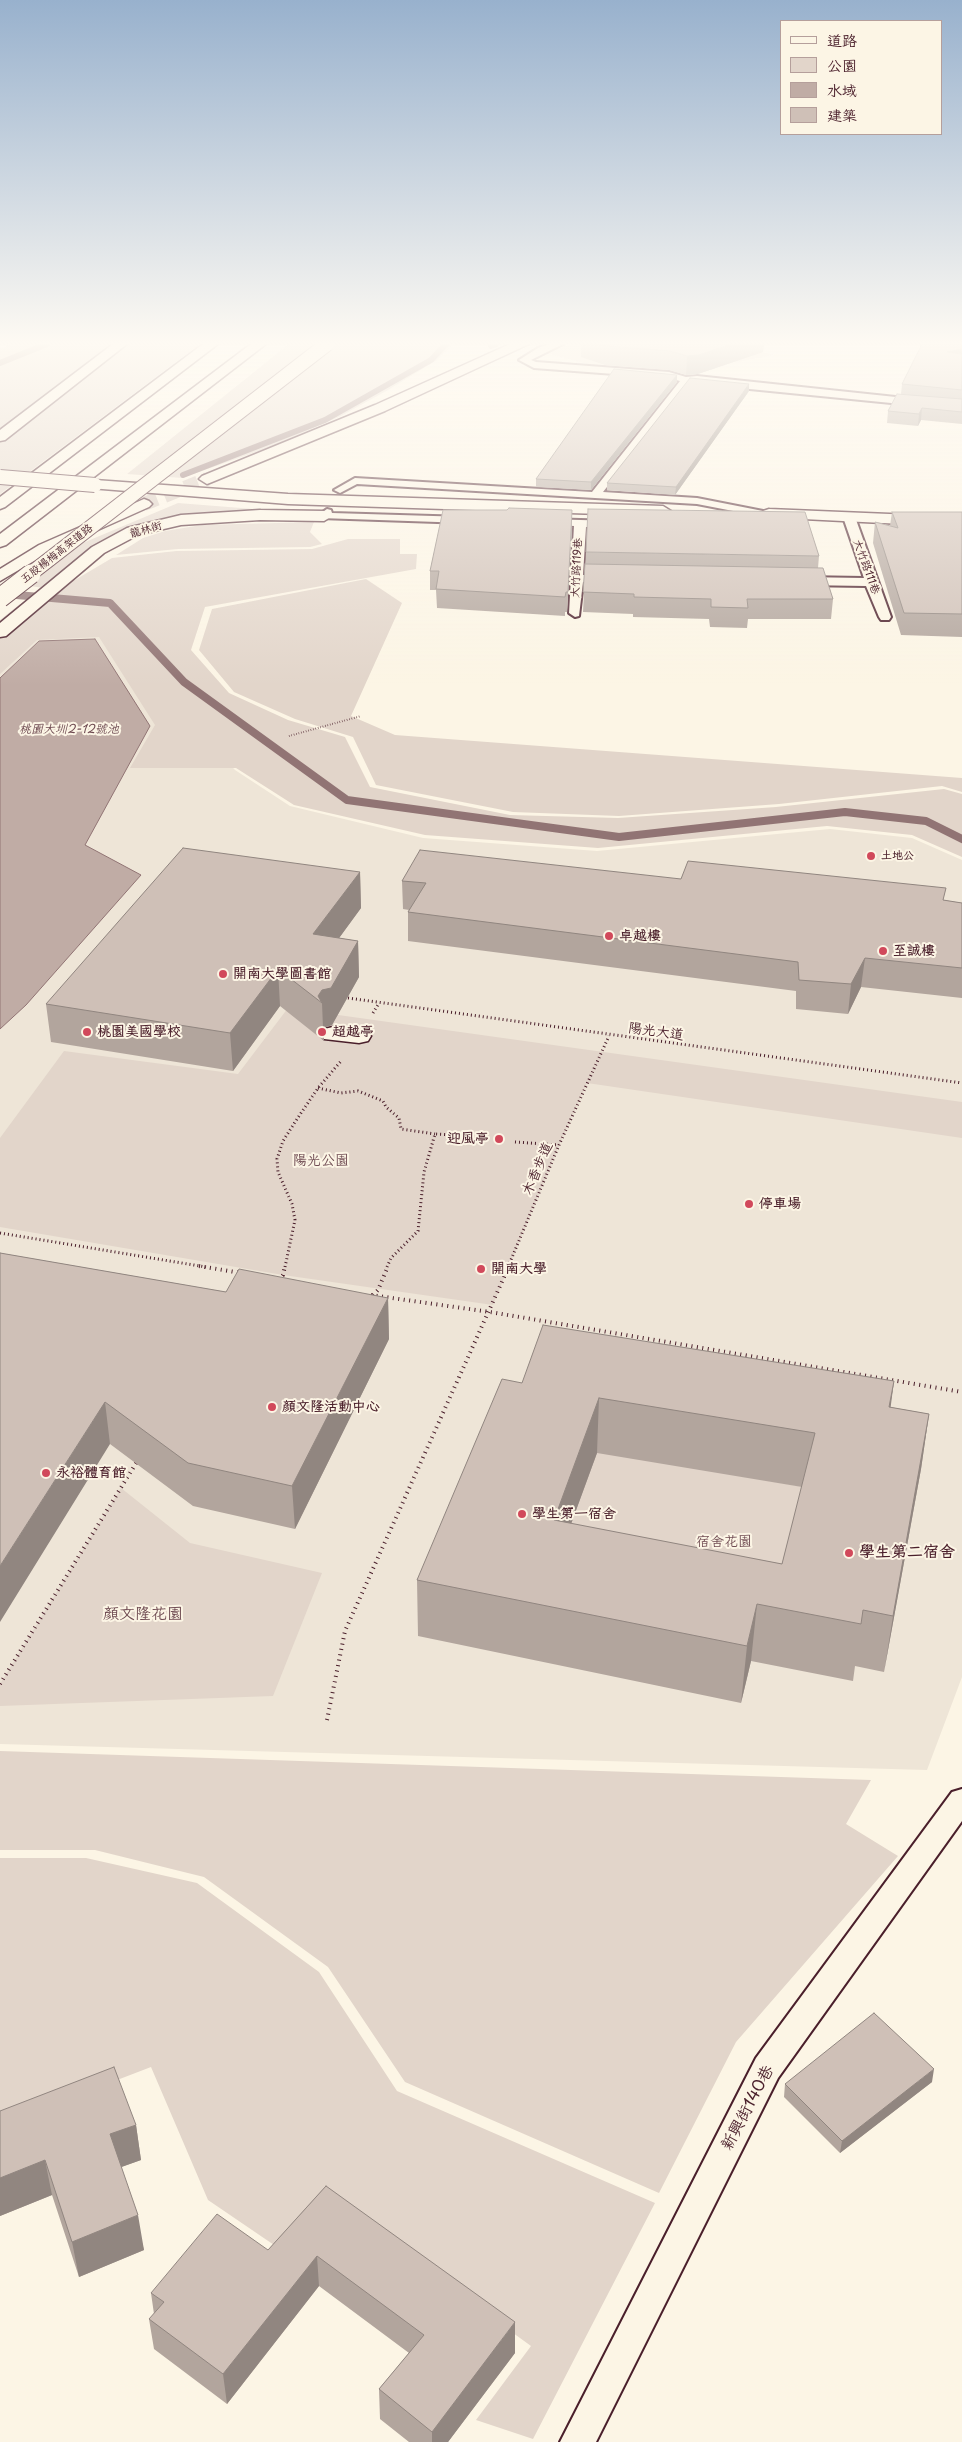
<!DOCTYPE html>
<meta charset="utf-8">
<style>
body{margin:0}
#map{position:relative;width:962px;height:2442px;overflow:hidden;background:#fcf5e5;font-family:"Playpen Sans","LXGW WenKai TC",sans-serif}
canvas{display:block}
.legend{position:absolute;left:780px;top:20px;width:162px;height:115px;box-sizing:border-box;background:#fcf5e5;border:1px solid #b59f9b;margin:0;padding:6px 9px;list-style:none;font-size:15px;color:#4a1f2b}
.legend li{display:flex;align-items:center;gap:10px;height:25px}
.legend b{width:25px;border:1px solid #b59f9b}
</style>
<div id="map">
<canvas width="962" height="2442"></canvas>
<ul class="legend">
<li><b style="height:6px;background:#fcf5e5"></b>道路</li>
<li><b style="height:14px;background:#e2d5ca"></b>公園</li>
<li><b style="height:14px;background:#c0aca5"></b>水域</li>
<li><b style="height:14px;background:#cfc0b7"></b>建築</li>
</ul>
</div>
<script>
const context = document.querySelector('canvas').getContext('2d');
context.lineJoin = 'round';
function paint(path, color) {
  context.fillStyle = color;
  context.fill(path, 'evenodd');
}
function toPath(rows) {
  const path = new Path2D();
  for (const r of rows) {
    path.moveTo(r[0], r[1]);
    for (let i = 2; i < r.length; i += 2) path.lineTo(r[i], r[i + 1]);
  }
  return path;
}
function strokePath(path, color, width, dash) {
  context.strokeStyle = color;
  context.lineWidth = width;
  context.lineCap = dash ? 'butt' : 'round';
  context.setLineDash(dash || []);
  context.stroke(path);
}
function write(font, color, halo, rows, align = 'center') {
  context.font = font + ' "Playpen Sans","LXGW WenKai TC",sans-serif';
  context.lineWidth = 4;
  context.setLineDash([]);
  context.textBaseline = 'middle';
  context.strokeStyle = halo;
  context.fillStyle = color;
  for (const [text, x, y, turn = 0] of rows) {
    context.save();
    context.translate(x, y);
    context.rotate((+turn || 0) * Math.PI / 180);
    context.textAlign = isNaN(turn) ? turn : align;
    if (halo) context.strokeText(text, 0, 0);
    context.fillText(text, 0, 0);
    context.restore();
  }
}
paint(toPath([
 [570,344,729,344,774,355,677,373,606,369,546,353],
 [105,633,235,770,290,806,423,838,597,851,830,829,912,838,962,860,962,1677,927,1770,0,1744,0,670,34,637]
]), '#eee5d7');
paint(toPath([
 [10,344,200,344,0,494,0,349],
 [289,344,453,344,437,360,388,390,339,417,270,447,182,478,127,474],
 [178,503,317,514,197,522,156,529,134,536,49,589,12,583,78,545],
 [314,522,310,532,322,544,310,547,178,549,116,555,143,538,165,531,202,525],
 [348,539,400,539,400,554,417,554,416,569,205,607,191,650,229,693,288,720,345,737,370,787,510,815,618,818,776,807,944,789,962,794,962,857,912,835,827,826,598,848,425,835,294,805,236,768,130,768,155,725,99,637,37,640,0,674,0,620,20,604,44,604,58,590,112,558,176,551,312,549],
 [366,579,402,603,351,716,395,735,962,778,962,792,942,786,779,804,619,816,513,812,376,785,353,737,295,719,234,692,199,650,212,609],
 [288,1008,962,1102,962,1138,587,1083,559,1145,493,1305,283,1275,0,1227,0,1138,64,1051,238,1074],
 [597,1451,809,1488,777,1618,552,1576],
 [121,1488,190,1543,322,1573,273,1696,0,1706,0,1684],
 [0,1751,871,1780,846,1824,898,1856,736,2042,659,2193,405,2082,328,1967,204,1877,95,1850,0,1850],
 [0,1858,86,1858,197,1883,319,1972,397,2091,655,2203,533,2439,476,2420,531,2346,323,2195,277,2247,208,2200,151,2067,0,2125]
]), '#e2d5ca');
const water = toPath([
 [95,639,150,726,85,845,141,875,26,1005,0,1029,0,678,39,641,95,639]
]);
paint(water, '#c0aca5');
strokePath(water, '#917474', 1);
strokePath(toPath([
 [491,346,496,344],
 [0,363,47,344],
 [183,475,325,420,431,360,446,344]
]), '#917474', 6);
strokePath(toPath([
 [5,594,110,603,184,682,347,800,619,837,845,812,926,821,962,839]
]), '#917474', 8);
strokePath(toPath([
 [144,504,207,479]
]), '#d8cac0', 14, [14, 8]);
const lane = toPath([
 [549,344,563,344,531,360,536,362,669,372,686,377,697,376,962,404,962,410,689,383,603,492,697,498,763,511,765,513,759,516,697,504,357,484,340,493,334,490,355,478,592,492,680,381,668,378,534,368,519,360,538,348,549,344],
 [327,509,331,510,332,513,467,517,473,520,467,523,320,518,320,514,327,509],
 [849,514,855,517,891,617,889,620,881,620,879,617,866,586,801,585,795,581,801,577,864,578,843,517,849,514],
 [546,519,615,521,621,524,615,527,586,527,583,575,612,575,618,579,612,583,583,582,579,616,575,617,569,613,574,526,542,524,542,520,546,519],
 [962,1789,962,1821,778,2078,596,2442,560,2442,756,2058,952,1792,962,1789]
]);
const street = toPath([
 [260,510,324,511,332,516,324,521,260,520,181,525,138,535,104,553,6,636,0,637,0,623,92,547,127,528,181,515,260,510],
 [333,1027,359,1029,368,1031,371,1036,368,1041,359,1043,324,1039,321,1034,324,1029,333,1027]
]);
const secondary = toPath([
 [95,480,288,494,663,506,671,511,663,516,288,504,90,488,87,485,90,482,95,480],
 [769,509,962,517,962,527,763,517,761,514,763,511,769,509]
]);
const highway = toPath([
 [113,344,127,344,5,440,0,441,0,430,113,344],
 [203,344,218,344,5,507,0,509,0,497,203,344],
 [251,344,266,344,6,545,0,547,0,534,251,344],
 [510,344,529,344,385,411,212,482,207,484,199,479,202,476,375,405,510,344],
 [144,499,149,501,152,504,149,507,51,551,0,581,0,569,39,545,144,499]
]);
strokePath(lane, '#4a1f2b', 4);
strokePath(street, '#4a1f2b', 3);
strokePath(secondary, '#4a1f2b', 3);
strokePath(highway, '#4a1f2b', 3);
strokePath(toPath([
 [289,736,361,716]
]), '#4a1f2b', 2, [0.5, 2]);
strokePath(toPath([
 [348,998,962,1083],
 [373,1013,379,1003],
 [318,1088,341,1093,358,1091,383,1101,386,1107,399,1118,401,1129,435,1134],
 [515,1142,559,1145],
 [0,1233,206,1267],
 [285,1267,295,1220,292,1204,278,1172,277,1159,283,1141,297,1119,318,1088,342,1060],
 [387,1267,391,1258,418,1231,424,1172,435,1134,485,1137],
 [508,1267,559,1145,609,1036]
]), '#4a1f2b', 3, [1, 3]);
strokePath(toPath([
 [199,1266,241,1273],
 [279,1280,283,1275,285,1266],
 [371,1295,490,1312,962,1392],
 [373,1295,378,1290,388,1266],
 [0,1684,138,1460],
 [327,1720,345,1631,509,1266]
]), '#4a1f2b', 4, [1, 4.5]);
paint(lane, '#fcf5e5');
paint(street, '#fcf5e5');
paint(secondary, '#fcf5e5');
paint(highway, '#fcf5e5');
const secondaryBridge = toPath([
 [0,477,95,485]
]);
const highwayBridgeFar1 = toPath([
 [29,575,327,344]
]);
const highwayBridge = toPath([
 [0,598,31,574]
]);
strokePath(secondaryBridge, '#4a1f2b', 16, []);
strokePath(highwayBridgeFar1, '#4a1f2b', 16, []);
strokePath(highwayBridge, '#4a1f2b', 21, []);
strokePath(secondaryBridge, '#fcf5e5', 14);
strokePath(highwayBridgeFar1, '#fcf5e5', 14);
strokePath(highwayBridge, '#fcf5e5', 19);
paint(toPath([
 [581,344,764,344,763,352,698,374,686,375,669,370,605,365,581,357],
 [962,344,962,424,921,420,918,426,887,423,888,411,901,394,902,384],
 [677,375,677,382,591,490,536,487,536,479],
 [749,391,675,495,607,490,607,483],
 [892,512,962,512,962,637,901,635,873,543,875,522,890,526],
 [572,528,567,612,565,612,565,616,437,608,436,590,430,590,430,571],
 [586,552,819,556,818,568,833,599,831,619,748,619,747,628,710,627,709,619,633,617,633,614,583,612],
 [360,872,361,908,339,938,358,941,359,977,332,1025,323,1028,324,1041,280,1006,233,1071,51,1042,46,1004],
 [681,879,944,900,962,903,962,998,861,987,848,1014,796,1009,796,991,408,941,408,912,409,910,403,909,402,881],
 [0,1253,226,1292,388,1298,389,1339,295,1529,193,1506,110,1444],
 [894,1381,890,1407,929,1414,921,1469,884,1672,855,1666,853,1681,751,1661,741,1703,418,1636,417,1580,522,1383],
 [597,1453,802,1487,782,1564,571,1524],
 [932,2082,840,2153,784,2097,785,2084],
 [0,2111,136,2125,141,2160,121,2167,144,2250,79,2277,52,2195,0,2216],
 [326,2186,515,2353,448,2442,409,2442,380,2419,379,2389,409,2353,319,2286,227,2404,154,2349,149,2319,154,2314,151,2293,268,2250]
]), '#b2a59d');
paint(toPath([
 [731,344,764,344,763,352,698,374,686,375,687,356],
 [962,349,962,360,947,352],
 [677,375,677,382,591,490,591,482],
 [749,384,749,391,675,495,676,487],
 [922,408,921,420,918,426,919,414],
 [572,510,572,528,567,612,568,592],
 [360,872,361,908,315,971,313,934],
 [358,941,359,977,332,1025,323,1028,322,1003,318,996],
 [865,958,861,987,848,1014,851,984],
 [278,969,280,1006,233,1071,230,1033],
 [388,1298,389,1339,295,1529,292,1486],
 [894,1381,887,1435,889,1407],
 [599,1398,597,1453,552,1576,554,1520],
 [105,1402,110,1444,0,1622,0,1566],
 [929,1414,921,1469,884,1672,893,1616],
 [757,1604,751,1661,741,1703,747,1646],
 [934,2069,932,2082,840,2153,842,2141],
 [136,2125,141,2160,116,2169,110,2134],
 [45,2160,52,2195,0,2216,0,2178],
 [138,2215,144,2250,79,2277,72,2242],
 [317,2256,319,2286,227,2404,223,2374],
 [515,2322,515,2353,448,2442,432,2442,432,2432]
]), '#918680');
const building = toPath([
 [600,344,731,344,699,355,687,356,670,351,606,346,600,344],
 [922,344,962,344,962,349,947,352,962,354,962,390,902,384,922,344],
 [614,369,677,375,591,482,536,479,614,369],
 [690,378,749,384,676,487,607,483,690,378],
 [897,394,962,399,962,412,922,408,919,414,888,411,897,394],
 [509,508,572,510,568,592,566,592,565,597,436,589,439,571,430,571,443,510,507,510,509,508],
 [588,509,805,512,819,556,586,552,588,509],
 [892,512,962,512,962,614,904,613,875,522,898,528,892,512],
 [585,564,823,568,833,599,747,599,748,608,711,607,711,599,634,597,634,594,583,592,585,564],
 [183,848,360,872,313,934,358,941,331,988,322,990,318,996,322,1003,278,969,230,1033,46,1004,183,848],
 [420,850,681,879,688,861,946,888,943,900,962,903,962,968,865,958,851,984,799,980,798,962,408,912,426,883,402,881,420,850],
 [0,1253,226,1292,239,1269,388,1298,292,1486,188,1463,105,1402,0,1566,0,1253],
 [543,1325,894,1381,889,1407,929,1414,893,1616,863,1610,861,1624,757,1604,747,1646,417,1580,502,1379,522,1383,543,1325],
 [599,1398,815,1433,782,1564,554,1520,599,1398],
 [874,2013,934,2069,842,2141,785,2084,874,2013],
 [114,2067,136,2125,110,2134,138,2215,72,2242,45,2160,0,2178,0,2111,114,2067],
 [326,2186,515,2322,432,2432,379,2389,424,2335,317,2256,223,2374,149,2319,164,2302,151,2293,217,2214,268,2250,326,2186]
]);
paint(building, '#cfc0b7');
strokePath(building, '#918680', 1);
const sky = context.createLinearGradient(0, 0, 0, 686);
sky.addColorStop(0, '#98b1cd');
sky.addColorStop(0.5, '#fefaf3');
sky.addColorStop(1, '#fefaf300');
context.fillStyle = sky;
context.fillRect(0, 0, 962, 686);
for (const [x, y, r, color] of [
 [871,856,5,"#d1495b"],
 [609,936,5,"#d1495b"],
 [883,951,5,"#d1495b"],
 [223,974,5,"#d1495b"],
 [87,1032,5,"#d1495b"],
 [322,1032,5,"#d1495b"],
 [499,1139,5,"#d1495b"],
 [749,1204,5,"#d1495b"],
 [481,1269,5,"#d1495b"],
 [272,1407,5,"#d1495b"],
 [46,1473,5,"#d1495b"],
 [522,1514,5,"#d1495b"],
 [849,1553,5,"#d1495b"]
]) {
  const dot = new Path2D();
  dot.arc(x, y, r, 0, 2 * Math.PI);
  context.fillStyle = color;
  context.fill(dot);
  strokePath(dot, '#fcf5e5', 2);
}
write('11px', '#4a1f2b', '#fcf5e5', [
 ["龍林街",146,530,-16],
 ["五股楊梅高架道路",57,554,-38],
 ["大竹路111巷",866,567,70],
 ["大竹路119巷",577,568,-87]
]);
write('bold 11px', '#4a1f2b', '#fcf5e5', [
 ["土地公",881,856]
], 'left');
write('italic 12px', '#6d4950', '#fcf5e5', [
 ["桃園大圳2-12號池",69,730]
]);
write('bold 14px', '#4a1f2b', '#fcf5e5', [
 ["卓越樓",619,936],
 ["至誠樓",893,951],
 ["開南大學圖書館",233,974],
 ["桃園美國學校",97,1032],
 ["超越亭",332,1032],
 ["迎風亭",489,1139,"right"],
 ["停車場",759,1204],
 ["開南大學",491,1269],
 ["顏文隆活動中心",282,1407],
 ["永裕體育館",56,1473],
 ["學生第一宿舍",532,1514]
], 'left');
write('14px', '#4a1f2b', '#fcf5e5', [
 ["陽光大道",656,1032,8],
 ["木香步道",538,1169,-67]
]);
write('14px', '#704c53', '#fcf5e5', [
 ["陽光公園",321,1161],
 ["宿舍花園",724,1542]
]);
write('bold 16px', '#4a1f2b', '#fcf5e5', [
 ["學生第二宿舍",859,1553]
], 'left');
write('16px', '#704c53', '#fcf5e5', [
 ["顏文隆花園",143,1615]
]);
write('16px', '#4a1f2b', '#fcf5e5', [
 ["新興街140巷",748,2108,-62]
]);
</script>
